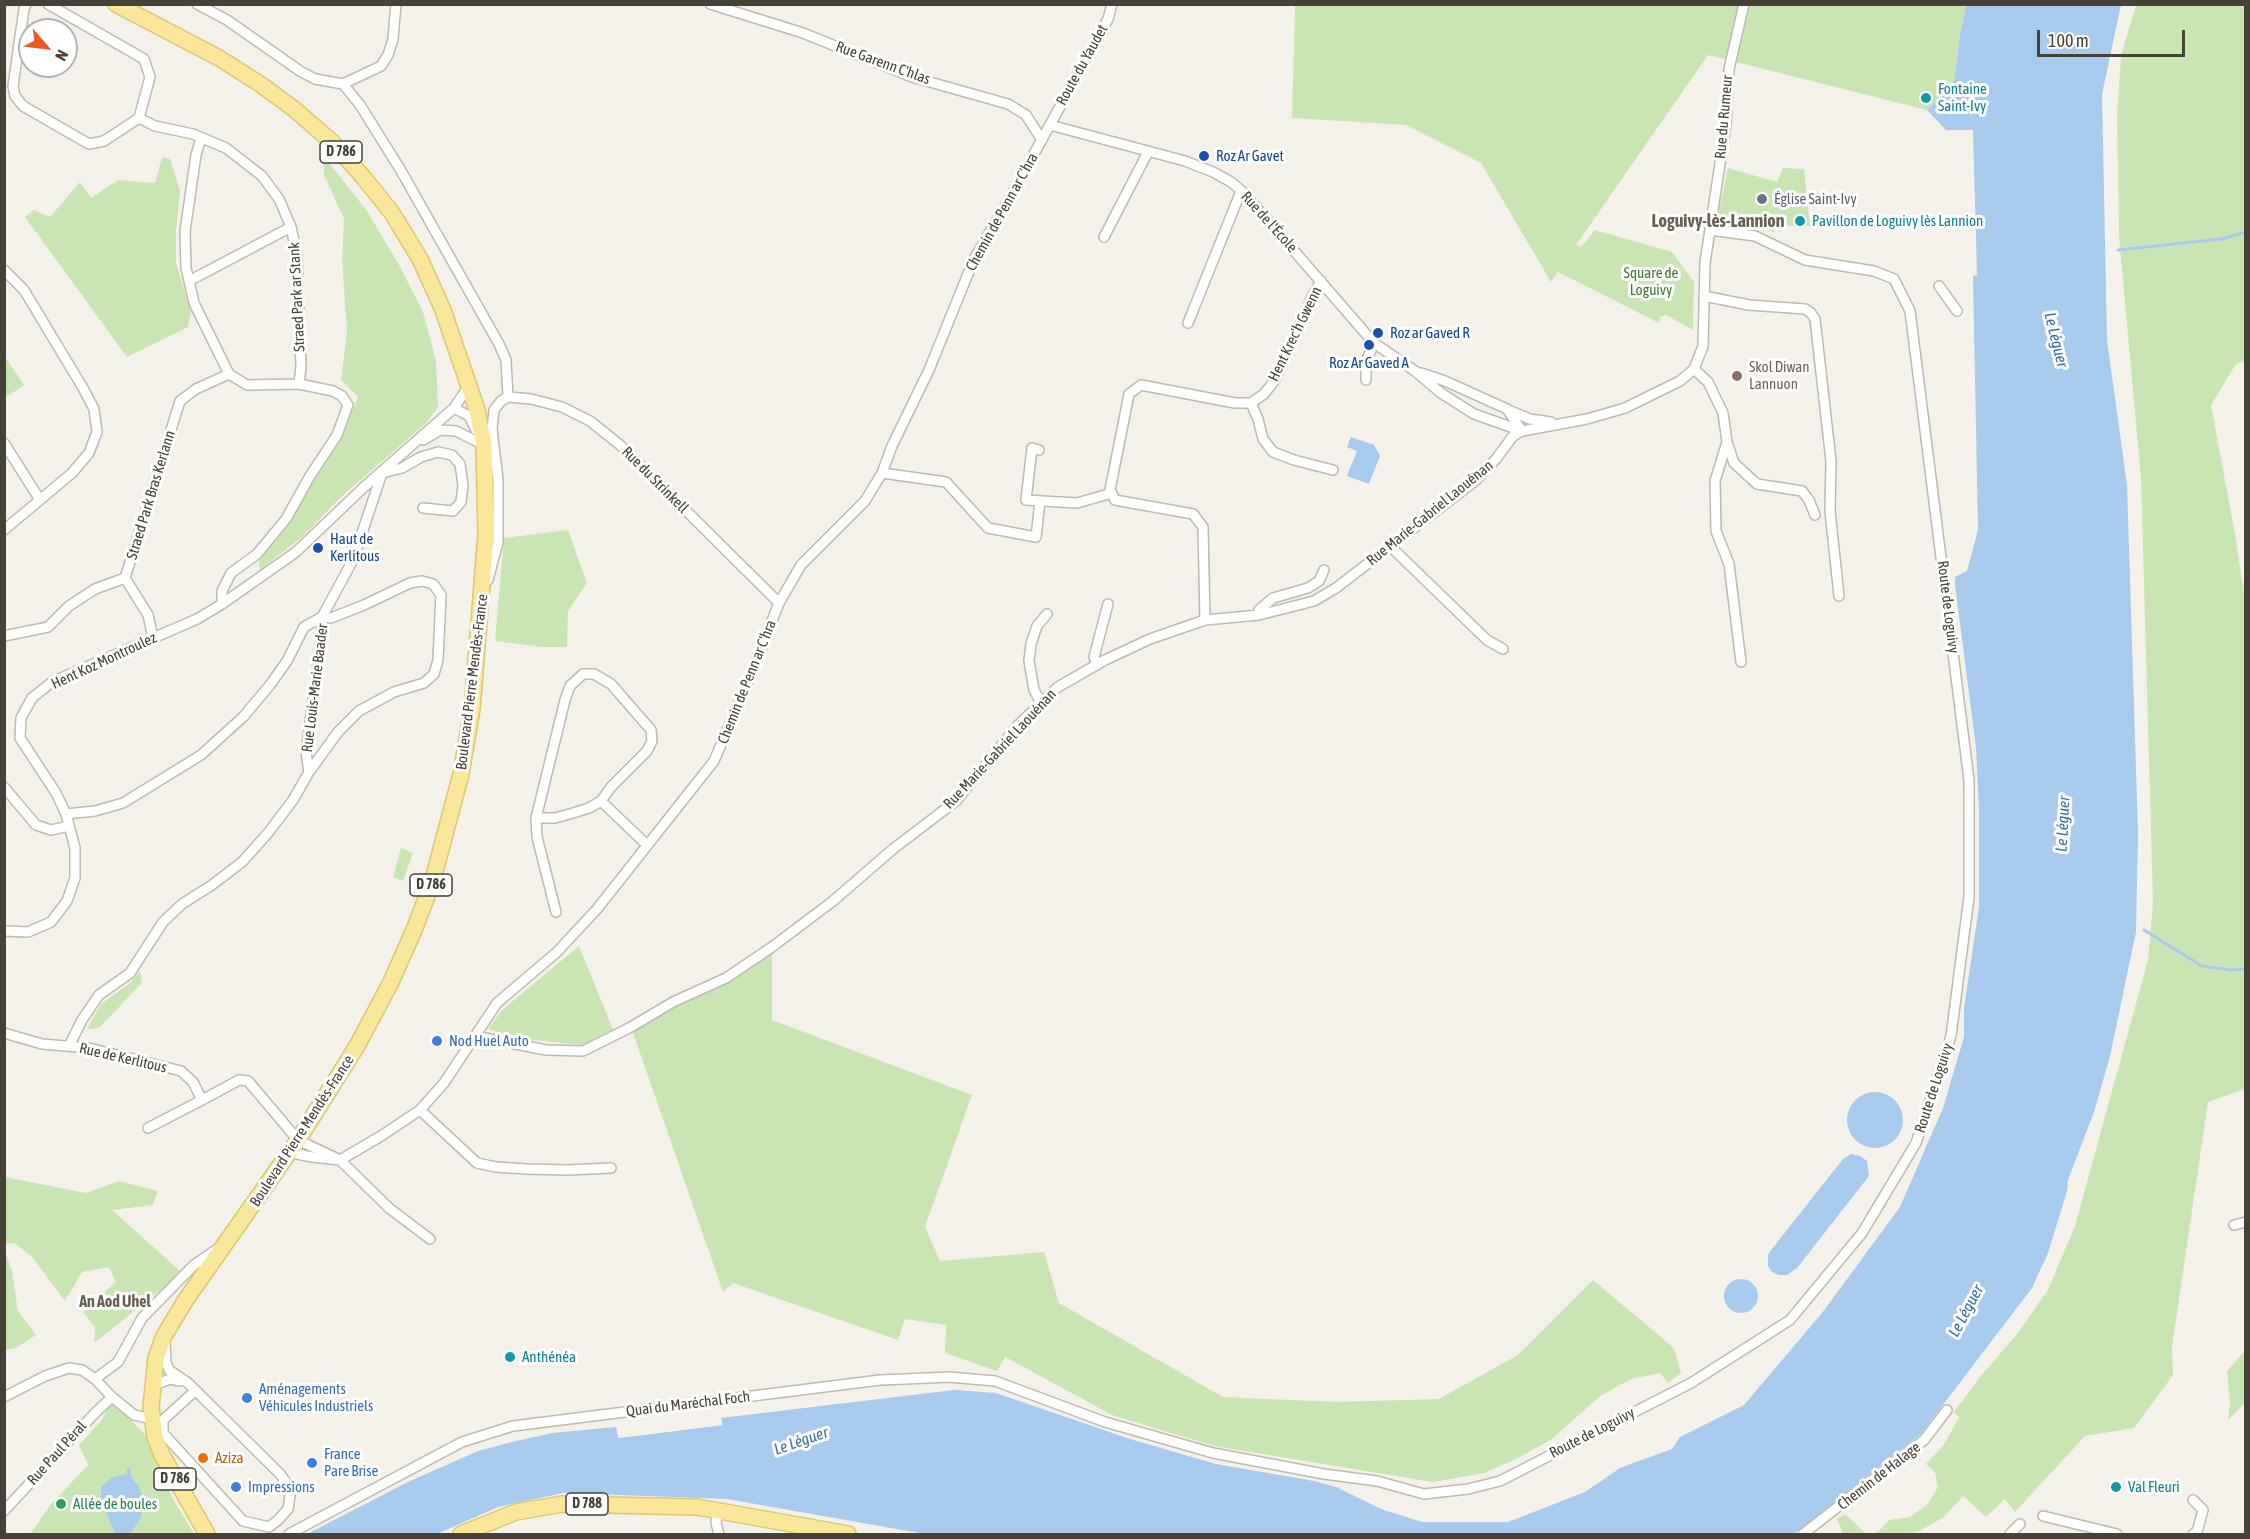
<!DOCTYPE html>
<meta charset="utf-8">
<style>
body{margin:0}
#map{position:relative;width:2250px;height:1539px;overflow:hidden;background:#f3f1e9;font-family:"Asap Condensed",sans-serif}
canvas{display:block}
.frame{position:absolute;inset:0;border:6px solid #474237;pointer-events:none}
.north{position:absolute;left:18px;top:18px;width:60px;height:60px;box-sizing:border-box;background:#fff;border:2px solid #b5b3af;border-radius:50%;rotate:118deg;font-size:16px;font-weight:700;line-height:24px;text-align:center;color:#474237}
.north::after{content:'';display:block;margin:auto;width:21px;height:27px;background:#ef5724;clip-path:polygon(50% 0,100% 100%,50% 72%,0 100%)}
.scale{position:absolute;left:2037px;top:30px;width:148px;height:27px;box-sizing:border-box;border:3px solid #474237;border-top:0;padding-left:8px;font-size:18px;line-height:21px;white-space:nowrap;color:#474237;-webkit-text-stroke:4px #fff;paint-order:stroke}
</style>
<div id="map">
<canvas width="2250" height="1539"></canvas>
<div class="frame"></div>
<div class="north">N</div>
<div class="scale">100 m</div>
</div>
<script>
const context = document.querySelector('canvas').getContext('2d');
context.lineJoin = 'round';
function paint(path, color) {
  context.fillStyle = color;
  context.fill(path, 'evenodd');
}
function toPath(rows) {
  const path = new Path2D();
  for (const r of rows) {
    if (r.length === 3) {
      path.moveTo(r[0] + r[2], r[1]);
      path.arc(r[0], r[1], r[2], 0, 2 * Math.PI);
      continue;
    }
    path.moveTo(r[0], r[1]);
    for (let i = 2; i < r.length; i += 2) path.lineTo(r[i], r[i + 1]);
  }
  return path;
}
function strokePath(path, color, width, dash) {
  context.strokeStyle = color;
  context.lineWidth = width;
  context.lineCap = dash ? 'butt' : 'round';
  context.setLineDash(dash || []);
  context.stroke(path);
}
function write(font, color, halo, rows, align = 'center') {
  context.font = font + ' "Asap Condensed",sans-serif';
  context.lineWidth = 6;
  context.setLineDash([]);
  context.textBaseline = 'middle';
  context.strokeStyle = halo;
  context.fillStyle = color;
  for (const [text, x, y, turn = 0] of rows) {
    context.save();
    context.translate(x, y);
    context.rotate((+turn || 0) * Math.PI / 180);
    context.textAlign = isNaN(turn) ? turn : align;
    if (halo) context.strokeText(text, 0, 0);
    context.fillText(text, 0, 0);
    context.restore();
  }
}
paint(toPath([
 [1295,5,1966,5,1960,35,1954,82,1927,110,1708,55,1576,245,1581,247,1595,230,1672,252,1694,282,1693,330,1666,315,1660,317,1659,323,1558,272,1551,282,1481,163,1406,125,1292,118],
 [2136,5,2245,5,2245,361,2236,364,2211,405,2235,534,2246,607,2245,1089,2208,1102,2172,1347,2173,1375,2134,1428,2085,1436,2015,1512,2005,1499,1986,1517,1963,1496,1944,1517,1919,1531,1904,1534,1843,1534,1837,1519,1845,1514,1866,1534,1878,1532,1889,1520,1910,1517,1927,1505,1938,1487,1935,1472,1926,1464,1943,1446,1959,1418,1954,1412,1980,1377,2017,1334,2048,1290,2075,1226,2148,960,2153,903,2141,478,2119,236,2117,117,2121,56],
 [323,155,367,211,398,263,423,312,436,360,438,407,426,423,341,497,301,538,260,570,259,561,288,526,312,482,340,441,358,397,341,380,347,333,342,258,344,219,324,175],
 [162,157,170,159,180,191,176,231,176,263,191,312,188,327,127,357,25,217,34,210,50,217,80,182,91,198,118,180,155,183],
 [1728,168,1777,182,1783,168,1804,169,1810,226,1776,226,1774,232,1718,216],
 [4,355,24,385,5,398,4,398],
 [568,530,587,583,568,611,567,647,543,647,495,641,504,538],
 [401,848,413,853,403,881,393,877],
 [579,946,613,1029,582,1045,524,1039,488,1029,502,1010],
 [772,947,772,1020,972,1095,925,1227,940,1261,1044,1252,1059,1303,1223,1397,1337,1402,1439,1399,1518,1355,1593,1280,1674,1348,1681,1373,1668,1383,1660,1373,1631,1379,1600,1396,1552,1439,1516,1459,1484,1473,1433,1482,1214,1446,1112,1415,1005,1357,997,1371,945,1353,946,1325,905,1319,898,1340,733,1283,723,1292,631,1027],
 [140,971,142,983,99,1028,87,1029,101,1004,129,984],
 [5,1177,86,1193,119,1181,158,1191,153,1205,112,1210,181,1272,162,1289,94,1343,95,1327,83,1312,116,1282,109,1267,82,1272,65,1301,33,1258,15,1243,5,1244],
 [5,1252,12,1271,18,1311,36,1335,16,1348,5,1350],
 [2245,1351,2245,1403,2228,1420,2230,1402,2227,1371],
 [110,1400,149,1438,152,1451,173,1499,194,1534,30,1534,52,1503,88,1465,79,1445,102,1420]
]), '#cae5b4');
paint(toPath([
 [1966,5,2121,5,2102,94,2107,340,2127,485,2138,833,2136,932,2110,1056,2094,1112,2068,1180,2067,1191,2048,1253,2032,1288,1920,1435,1794,1534,925,1534,727,1499,563,1493,498,1507,437,1534,307,1534,408,1482,478,1451,512,1442,552,1433,616,1427,619,1438,722,1425,721,1418,954,1390,996,1393,1130,1439,1216,1464,1314,1481,1336,1487,1381,1509,1422,1522,1508,1522,1585,1492,1620,1468,1672,1449,1680,1437,1744,1405,1822,1313,1900,1207,1943,1108,1964,1037,1964,1008,1979,907,1979,809,1976,747,1955,585,1955,577,1967,571,1978,530,1973,276,1977,275,1973,130,1946,130,1927,110,1954,82,1960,35],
 [1351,437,1374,445,1380,456,1369,484,1347,476,1357,451,1347,447],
 [1875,1120,28],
 [1851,1154,1860,1156,1867,1161,1869,1176,1797,1268,1787,1275,1779,1275,1772,1272,1768,1266,1768,1254,1843,1159],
 [1741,1296,17],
 [127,1468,130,1468,131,1477,139,1487,145,1503,140,1519,130,1534,115,1534,101,1499,101,1487,111,1478,127,1474]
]), '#a8caed');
paint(toPath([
 [721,1415,722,1425,618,1438,616,1424,619,1425,621,1434,718,1423,718,1417]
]), '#f3f1e9');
strokePath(toPath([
 [2118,250,2221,239,2246,232],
 [2144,930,2202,966,2230,970,2246,969]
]), '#a8caed', 3);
const street = toPath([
 [26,4,24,9,13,86,15,96,23,106,89,144,104,141,139,118,150,77,144,59,48,4],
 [197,4,227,20,300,71,315,79,343,84,381,66,388,55,393,39,396,4],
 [710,4,803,33,912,77,1008,104,1026,115,1042,140],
 [343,84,360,105,400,169,499,344,506,360,508,397],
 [139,118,155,126,193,134,226,148,262,176,279,199,291,227,297,256,301,367,299,384],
 [1050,125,1185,161,1213,172,1231,182,1243,192,1374,343,1415,371,1441,393,1474,414,1522,431,1587,419,1625,408,1680,381,1694,369,1703,346,1705,263,1726,124,1729,69,1744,4],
 [201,138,196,155,185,231,186,268,194,303,229,374,247,385,299,384,333,391,342,396,348,405,337,435,310,476,286,519,257,554,231,573,222,591,222,604],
 [1104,237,1148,152],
 [4,270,24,290,83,388,94,409,97,432,89,453,72,473,4,530],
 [189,281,291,227],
 [1939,286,1957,311],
 [1704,296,1749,305,1805,309,1811,313,1815,319,1831,461,1830,511,1839,596],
 [1188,323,1241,191],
 [1694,369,1708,382,1723,413,1727,442,1715,481,1716,531,1729,564,1741,662],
 [1421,373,1445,381,1507,409,1522,431],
 [1366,380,1366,362,1374,343],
 [508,397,531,399,562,407,590,421,620,445,779,603],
 [1251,403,1258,419,1263,439,1273,452,1294,460,1333,470],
 [454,408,468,387],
 [1508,410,1530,419,1551,422],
 [423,440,440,430,456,431,484,445],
 [1727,442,1734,463,1757,484,1802,491,1809,500,1815,515],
 [4,443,40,500],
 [1039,450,1032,448,1026,500,1077,503,1112,493],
 [882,473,946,482,988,528,1036,537,1040,501],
 [1390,546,1487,640,1503,649],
 [488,580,498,542,498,480,492,429,494,410,501,401,508,397],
 [1259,615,1259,610,1273,598,1308,588,1319,581,1324,570],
 [1205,620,1203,527,1193,514,1115,500,1110,490,1129,394,1141,385,1235,403,1251,403,1264,394,1275,380,1313,295,1321,281],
 [4,636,48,627,69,606,95,589,125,578],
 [153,638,148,615,125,578,180,401,196,389,229,374],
 [1097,665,1094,657,1108,604],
 [1041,703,1034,690,1029,661,1031,644,1037,626,1047,614],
 [4,787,36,825,51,830,69,826],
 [601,801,589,808,573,813,555,818,536,818,565,700,570,686,583,674,594,674,611,684,651,730,652,741,647,751,611,787,601,801,647,845],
 [66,814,95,811,123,803,201,755,243,717,270,685,287,661,304,627,322,617,331,618,364,605,410,583,422,581,433,584,441,595,438,660,434,674,424,683,394,692,359,711,338,732,309,772],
 [536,818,537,837,556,912],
 [4,931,28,932,51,922,67,901,75,878,75,848,66,814,56,793,20,738,21,718,32,698,52,682,197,619,222,604,296,552,364,487,454,408,469,416,476,430],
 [4,1033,42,1044,89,1048,181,1071,193,1082,202,1100,148,1128],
 [475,1036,546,1050,583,1051,631,1027,673,1002,726,978,772,947,833,901,893,849,956,801,1018,725,1058,687,1105,660,1150,639,1205,620,1259,615,1314,601,1336,588,1475,481,1496,459,1513,436,1522,431],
 [69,1046,82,1020,99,995,130,973,163,922,182,904,212,885,242,862,268,833,293,800,309,772,306,752,322,633,322,617,353,560,382,473,402,468,421,457,438,452,452,455,460,464,463,485,461,502,453,511,423,508],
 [202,1100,239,1080,248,1081,298,1140,340,1160,389,1208,430,1239],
 [420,1110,477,1163,496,1167,526,1169,568,1170,611,1168],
 [290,1150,297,1154,312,1157,340,1160,381,1136,420,1110,444,1083,497,1003,557,952,597,909,714,761,752,672,779,603,801,565,865,501,882,473,892,446,929,370,974,259,1012,194,1108,19,1112,4],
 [2234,1225,2246,1222],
 [165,1342,166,1362,169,1370,188,1383,280,1474,291,1489,288,1509,278,1520,269,1527,243,1521,163,1433,163,1420,195,1391],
 [95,1379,118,1362,142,1318,194,1265,216,1250],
 [152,1386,170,1379,180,1381],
 [4,1397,45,1376,69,1368,82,1370,95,1379,112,1397,134,1415,152,1419],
 [718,1510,716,1523,719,1534],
 [4,1511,95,1413,112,1397],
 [2043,1516,2117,1534],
 [289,1534,462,1442,513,1426,880,1380,906,1379,949,1377,995,1381,1105,1422,1213,1453,1324,1474,1377,1481,1424,1494,1468,1489,1500,1481,1691,1383,1790,1320,1862,1233,1916,1143,1951,1036,1969,897,1969,780,1910,311,1894,279,1874,271,1805,260,1755,236,1710,230],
 [1803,1534,1924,1440,1947,1410],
 [2010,1534,2020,1524],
 [2193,1534,2197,1532,2203,1510,2193,1500]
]);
const primary = toPath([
 [116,4,219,58,260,84,294,109,332,142,364,178,392,213,420,259,443,310,477,410,484,445,486,534,472,709,461,774,432,883,414,930,391,982,357,1046,298,1140,185,1301,164,1336,156,1358,151,1407,155,1437,162,1455,207,1534],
 [461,1534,516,1512,562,1504,697,1507,848,1534]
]);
strokePath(street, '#bebaac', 12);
strokePath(primary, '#dec76c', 18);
strokePath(street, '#fff', 9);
strokePath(primary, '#f9e89c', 15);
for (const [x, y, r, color] of [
 [1926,98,6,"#0f9aa8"],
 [1204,156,6,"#1a4fb4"],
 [1762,199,6,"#6b7280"],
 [1800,221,6,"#0f9aa8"],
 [1378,333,6,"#1a4fb4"],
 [1369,345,6,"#1a4fb4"],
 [1737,376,6,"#8d6e63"],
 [318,548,6,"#1a4fb4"],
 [437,1041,6,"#3f7fe0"],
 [510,1357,6,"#0f9aa8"],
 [247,1398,6,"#3f7fe0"],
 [203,1458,6,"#e8710a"],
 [312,1463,6,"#3f7fe0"],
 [236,1487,6,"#3f7fe0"],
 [2116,1487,6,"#0f9aa8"],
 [61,1504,6,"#2e9e5b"]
]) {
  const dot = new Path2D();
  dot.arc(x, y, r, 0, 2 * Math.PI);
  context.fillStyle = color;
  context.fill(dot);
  strokePath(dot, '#fff', 2);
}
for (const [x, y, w] of [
 [341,152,42],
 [431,885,42],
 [175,1479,42],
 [587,1504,42]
]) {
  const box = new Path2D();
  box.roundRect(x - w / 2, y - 11, w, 22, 4.5);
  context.fillStyle = '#fff';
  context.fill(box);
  strokePath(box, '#474237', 1.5);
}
write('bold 14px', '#474237', null, [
 ["D 786",341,152],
 ["D 786",431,885],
 ["D 786",175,1479],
 ["D 788",587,1504]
]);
write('15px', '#474237', '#fff', [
 ["Rue Garenn C'hlas",883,63,20],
 ["Route du Yaudet",1082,65,-61],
 ["Rue du Rumeur",1724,117,-85],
 ["Chemin de Penn ar C'hra",1002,212,-61],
 ["Rue de l'École",1269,222,48],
 ["Straed Park ar Stank",297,297,-93],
 ["Hent Krec'h Gwenn",1295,334,-64],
 ["Rue du Strinkell",655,480,45],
 ["Straed Park Bras Kerlann",151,495,-73],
 ["Rue Marie-Gabriel Laouénan",1430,513,-39],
 ["Route de Loguivy",1948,607,83],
 ["Hent Koz Montroulez",104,661,-25],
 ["Boulevard Pierre Mendès-France",472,682,-83],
 ["Chemin de Penn ar C'hra",747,682,-68],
 ["Rue Louis-Marie Baader",315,688,-83],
 ["Rue Marie-Gabriel Laouénan",1000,749,-47],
 ["Rue de Kerlitous",123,1058,13],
 ["Route de Loguivy",1934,1088,-72],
 ["Boulevard Pierre Mendès-France",302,1131,-57],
 ["Quai du Maréchal Foch",688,1404,-7],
 ["Route de Loguivy",1592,1433,-27],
 ["Rue Paul Péral",57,1453,-48],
 ["Chemin de Halage",1879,1476,-38]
]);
write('15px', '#0d838f', '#fff', [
 ["Fontaine",1938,89],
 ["Saint-Ivy",1938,106],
 ["Pavillon de Loguivy lès Lannion",1812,221],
 ["Anthénéa",522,1357],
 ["Val Fleuri",2128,1487]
], 'left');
write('15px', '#164399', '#fff', [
 ["Roz Ar Gavet",1216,156],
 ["Roz ar Gaved R",1390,333],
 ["Roz Ar Gaved A",1369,363,"center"],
 ["Haut de",330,539],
 ["Kerlitous",330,556]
], 'left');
write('15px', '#5b616d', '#fff', [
 ["Église Saint-Ivy",1774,199]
], 'left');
write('15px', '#42762d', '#fff', [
 ["Square de",1651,273],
 ["Loguivy",1651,290]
]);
write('15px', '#785e54', '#fff', [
 ["Skol Diwan",1749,367],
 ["Lannuon",1749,384]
], 'left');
write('15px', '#366cbe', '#fff', [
 ["Nod Huel Auto",449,1041],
 ["Aménagements",259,1389],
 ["Véhicules Industriels",259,1406],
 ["France",324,1454],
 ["Pare Brise",324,1471],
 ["Impressions",248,1487]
], 'left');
write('15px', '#c56008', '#fff', [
 ["Aziza",215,1458]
], 'left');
write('15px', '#27864d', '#fff', [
 ["Allée de boules",73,1504]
], 'left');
write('italic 16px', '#366fad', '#fff', [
 ["Le Léguer",2056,340,76],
 ["Le Léguer",2063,824,-87],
 ["Le Léguer",1966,1311,-62],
 ["Le Léguer",801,1441,-19]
]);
write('bold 16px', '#69614f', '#fff', [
 ["An Aod Uhel",115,1302]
]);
write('bold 18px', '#69614f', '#fff', [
 ["Loguivy-lès-Lannion",1718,221]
]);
</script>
